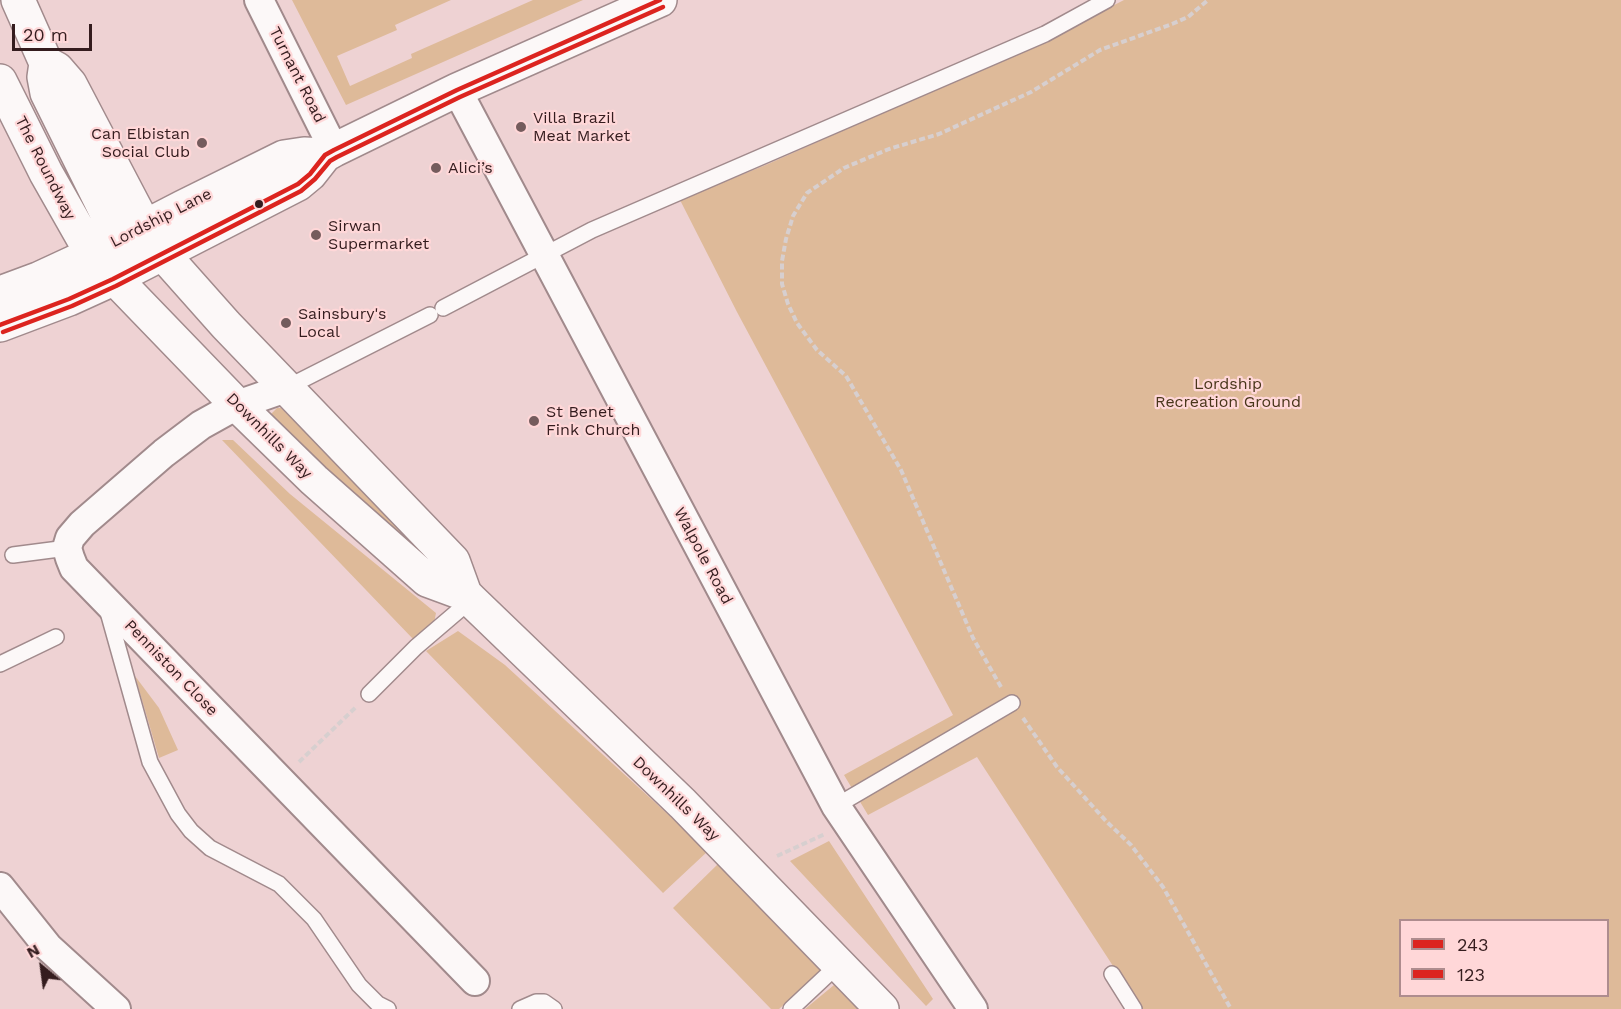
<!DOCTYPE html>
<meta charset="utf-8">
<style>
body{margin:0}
#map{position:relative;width:1621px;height:1009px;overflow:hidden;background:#eed2d3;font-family:"Work Sans",sans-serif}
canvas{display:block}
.legend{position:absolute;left:1399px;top:919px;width:210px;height:78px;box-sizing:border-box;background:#ffd7d8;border:2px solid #ae8c8e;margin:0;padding:8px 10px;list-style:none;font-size:18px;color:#341c1e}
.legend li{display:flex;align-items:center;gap:12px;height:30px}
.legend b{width:30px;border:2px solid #ae8c8e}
.north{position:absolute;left:12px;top:937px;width:60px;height:60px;-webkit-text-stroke:4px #ffd7d8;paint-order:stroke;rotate:331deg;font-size:16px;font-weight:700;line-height:24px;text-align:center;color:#341c1e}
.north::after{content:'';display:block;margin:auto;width:21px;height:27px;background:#341c1e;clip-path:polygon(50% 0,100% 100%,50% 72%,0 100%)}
.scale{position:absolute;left:12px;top:24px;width:80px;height:27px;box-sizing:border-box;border:3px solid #341c1e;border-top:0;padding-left:8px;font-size:18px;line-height:21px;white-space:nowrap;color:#341c1e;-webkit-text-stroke:4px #ffd7d8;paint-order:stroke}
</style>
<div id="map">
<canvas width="1621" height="1009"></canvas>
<ul class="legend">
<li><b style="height:8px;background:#dc241f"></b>243</li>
<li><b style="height:8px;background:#dc241f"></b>123</li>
</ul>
<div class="north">N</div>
<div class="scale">20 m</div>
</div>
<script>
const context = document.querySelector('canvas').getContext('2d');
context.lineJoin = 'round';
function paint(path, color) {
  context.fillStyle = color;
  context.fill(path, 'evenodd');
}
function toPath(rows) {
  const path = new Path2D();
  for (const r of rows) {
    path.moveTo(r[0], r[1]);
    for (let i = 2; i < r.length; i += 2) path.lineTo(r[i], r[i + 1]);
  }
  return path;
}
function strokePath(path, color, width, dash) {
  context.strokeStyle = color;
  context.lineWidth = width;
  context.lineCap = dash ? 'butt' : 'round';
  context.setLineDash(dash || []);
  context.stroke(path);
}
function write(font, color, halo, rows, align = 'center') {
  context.font = font + ' "Work Sans",sans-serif';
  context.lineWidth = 4.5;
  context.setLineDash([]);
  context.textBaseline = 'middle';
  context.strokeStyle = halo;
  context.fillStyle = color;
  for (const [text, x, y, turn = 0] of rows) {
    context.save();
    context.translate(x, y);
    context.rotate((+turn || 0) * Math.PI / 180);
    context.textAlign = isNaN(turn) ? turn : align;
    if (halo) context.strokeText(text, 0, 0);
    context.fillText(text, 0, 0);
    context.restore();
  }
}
paint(toPath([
 [292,0,451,0,395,25,397,30,337,56,350,86,412,58,411,54,533,0,583,0,346,105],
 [1124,0,1621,0,1621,1009,1141,1009,977,757,868,815,844,775,953,715,737,312,680,200,768,164,1044,41],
 [1400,920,1608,920,1608,996,1400,996],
 [277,408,281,408,446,573,409,551,270,415],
 [222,440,233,440,290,494,436,613,434,623,414,640],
 [458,631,505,665,708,851,663,893,426,651],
 [135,676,159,708,178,750,159,758],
 [829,841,933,999,926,1006,790,861],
 [718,864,821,971,779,1009,771,1009,673,908],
 [834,985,858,1009,805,1009]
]), '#deba99');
const lane = toPath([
 [443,308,592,230,1045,34,1107,0],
 [286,388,430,315],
 [13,555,67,548],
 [108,612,150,762,178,814,191,831,210,848,279,884,314,919,359,985,378,1004,388,1009],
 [0,664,56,637],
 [369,694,416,647,471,600],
 [836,806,1012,703],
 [1112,974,1134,1009],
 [520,1009,536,1002,544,1002,554,1009],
 [791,1009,839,964]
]);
const street = toPath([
 [259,0,334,150],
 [457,90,836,806,973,1009],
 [286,388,237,405,201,425,164,453,82,524,70,538,67,548,70,558,74,568,475,981],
 [0,887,48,947,116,1009]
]);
const secondary = toPath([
 [146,230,162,253,226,325,453,561,465,594],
 [96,259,237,405,314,480,427,580,465,594,471,600,683,804,882,1009]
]);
const primary = toPath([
 [18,0,46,63,44,77,47,93,113,226,120,247,119,260],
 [46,63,57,69,70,84,145,227],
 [0,81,46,173,92,254],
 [0,293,38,279,92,254,183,207,284,157,304,154,325,155],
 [0,325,69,299,113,279,298,184,310,174,325,155,334,150,457,90,660,0]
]);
strokePath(lane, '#a18a8c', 18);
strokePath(street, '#a18a8c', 32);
strokePath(secondary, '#a18a8c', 36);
strokePath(primary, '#a18a8c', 36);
strokePath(toPath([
 [1001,687,973,638,901,470,846,376,817,350,797,323,788,304,782,284,782,261,786,239,793,216,807,193,844,168,889,149,939,134,1031,92,1100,50,1172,24,1188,17,1208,0],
 [1023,718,1057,767,1106,821,1131,845,1163,887,1231,1009],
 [299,762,356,707],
 [777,856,825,834]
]), '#d7cfcf', 4, [6, 3]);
strokePath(lane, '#fcf8f8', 15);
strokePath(street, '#fcf8f8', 28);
strokePath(secondary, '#fcf8f8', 33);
strokePath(primary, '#fcf8f8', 33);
strokePath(toPath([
 [0,325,69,299,113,279,298,184,310,174,325,155,334,150,457,90,660,0]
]), '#dc241f', 4.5);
strokePath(toPath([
 [3,332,72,306,116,286,301,191,315,179,330,161,337,157,460,97,663,7]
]), '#dc241f', 4.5);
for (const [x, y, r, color] of [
 [521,127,6,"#755c5d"],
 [202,143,6,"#755c5d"],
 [436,168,6,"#755c5d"],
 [259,204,5,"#341c1e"],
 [316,235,6,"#755c5d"],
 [286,323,6,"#755c5d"],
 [534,421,6,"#755c5d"]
]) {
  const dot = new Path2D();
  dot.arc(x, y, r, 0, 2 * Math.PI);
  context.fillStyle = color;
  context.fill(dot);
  strokePath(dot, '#ffd7d8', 2);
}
write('16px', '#341c1e', '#ffd7d8', [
 ["Turnant Road",297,75,63],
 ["The Roundway",45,168,63],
 ["Lordship Lane",161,218,-27],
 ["Downhills Way",269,436,45],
 ["Walpole Road",703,556,62],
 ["Penniston Close",171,668,46],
 ["Downhills Way",676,799,44]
]);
write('16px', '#341c1e', '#ffd7d8', [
 ["Villa Brazil",533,118],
 ["Meat Market",533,136],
 ["Can Elbistan",190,134,"right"],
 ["Social Club",190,152,"right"],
 ["Alici’s",448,168],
 ["Sirwan",328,226],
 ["Supermarket",328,244],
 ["Sainsbury's",298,314],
 ["Local",298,332],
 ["St Benet",546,412],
 ["Fink Church",546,430]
], 'left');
write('16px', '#49361a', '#ffd7d8', [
 ["Lordship",1228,384],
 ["Recreation Ground",1228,402]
]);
</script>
